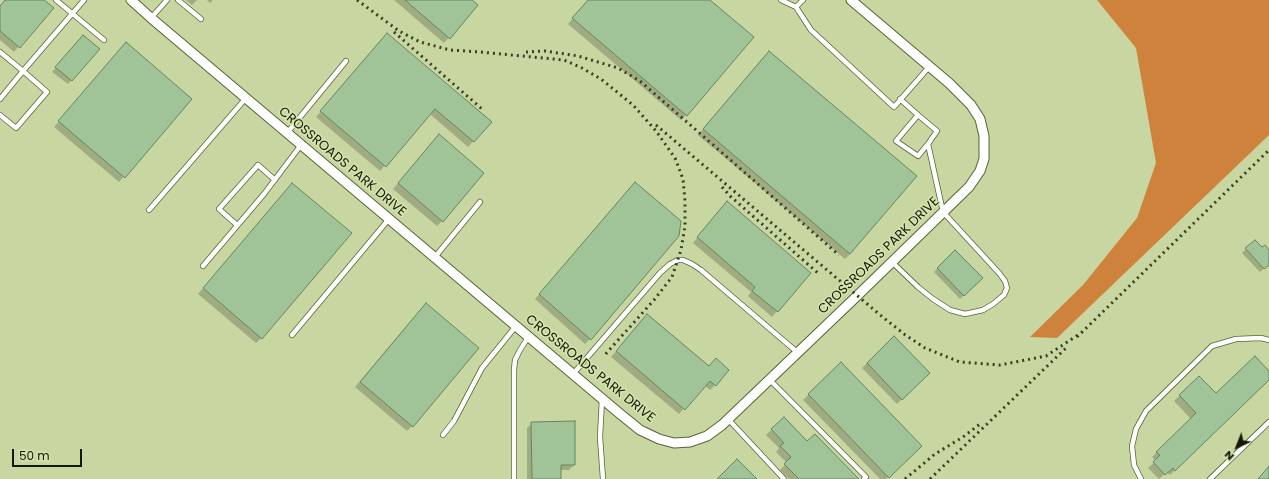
<!DOCTYPE html>
<style>
body{margin:0}
#map{position:relative;width:1269px;height:479px;overflow:hidden;background:#c8d6a2;font-family:Poppins,sans-serif}
canvas{display:block}
.north{position:absolute;left:1217px;top:427px;width:40px;height:40px;-webkit-text-stroke:3px #d5e4af;paint-order:stroke;rotate:223deg;font-size:11px;font-weight:700;line-height:16px;text-align:center;color:#131704}
.north::after{content:'';display:block;margin:auto;width:14px;height:18px;background:#131704;clip-path:polygon(50% 0,100% 100%,50% 72%,0 100%)}
.scale{position:absolute;left:12px;top:449px;width:70px;height:18px;box-sizing:border-box;border:2px solid #131704;border-top:0;padding-left:5px;font-size:12px;line-height:14px;white-space:nowrap;color:#131704;-webkit-text-stroke:3px #d5e4af;paint-order:stroke}
</style>
<div id="map">
<canvas width="1269" height="479"></canvas>
<div class="north">N</div>
<div class="scale">50 m</div>
</div>
<script>
const context = document.querySelector('canvas').getContext('2d');
context.lineJoin = 'round';
function paint(path, color) {
  context.fillStyle = color;
  context.fill(path, 'evenodd');
}
function toPath(rows) {
  const path = new Path2D();
  for (const r of rows) {
    path.moveTo(r[0], r[1]);
    for (let i = 2; i < r.length; i += 2) path.lineTo(r[i], r[i + 1]);
  }
  return path;
}
function strokePath(path, color, width, dash) {
  context.strokeStyle = color;
  context.lineWidth = width;
  context.lineCap = dash ? 'butt' : 'round';
  context.setLineDash(dash || []);
  context.stroke(path);
}
function write(font, color, halo, rows, align = 'center') {
  context.font = font + ' Poppins,sans-serif';
  context.lineWidth = 3;
  context.setLineDash([]);
  context.textBaseline = 'middle';
  context.strokeStyle = halo;
  context.fillStyle = color;
  for (const [text, x, y, turn = 0] of rows) {
    context.save();
    context.translate(x, y);
    context.rotate((+turn || 0) * Math.PI / 180);
    context.textAlign = isNaN(turn) ? turn : align;
    if (halo) context.strokeText(text, 0, 0);
    context.fillText(text, 0, 0);
    context.restore();
  }
}
paint(toPath([
 [1097,0,1269,0,1269,135,1057,338,1030,337,1083,285,1137,218,1156,163,1136,48]
]), '#cf823c');
paint(toPath([
 [5,0,42,0,52,8,14,52,0,40,0,6],
 [186,0,197,0,192,5],
 [207,0,213,0,210,3],
 [394,0,470,0,477,5,444,43],
 [588,0,709,0,686,115,681,120,568,24],
 [382,39,490,122,468,147,430,114,380,171,316,117],
 [80,40,99,49,68,84,52,72],
 [121,49,191,99,119,182,54,127],
 [764,57,850,254,845,259,698,135],
 [434,141,442,221,437,226,393,189],
 [292,184,261,338,256,343,198,294],
 [630,188,590,339,585,344,535,299],
 [722,208,810,273,772,317,748,296,751,292,693,243],
 [1246,249,1269,252,1269,264,1260,272,1242,253],
 [955,251,981,278,960,299,934,272],
 [421,309,412,426,407,431,355,387],
 [642,320,715,385,710,390,704,385,679,414,611,357],
 [894,337,929,373,897,404,862,368],
 [841,363,921,446,886,479,880,479,803,400],
 [1269,372,1269,379,1170,475,1167,472,1159,479,1148,468,1156,461,1152,457,1191,419,1174,401,1199,377,1216,395],
 [784,418,807,443,857,479,789,479,780,470,787,463,776,452,779,448,766,435],
 [532,423,574,465,569,470,560,470,560,479,527,479,527,428]
]), '#0003');
const building = toPath([
 [5,0,44,0,54,8,20,48,0,31,0,6,5,0],
 [405,0,472,0,478,5,450,39,405,0],
 [588,0,710,0,754,37,687,116,572,18,588,0],
 [387,33,492,122,474,142,435,109,386,167,320,111,387,33],
 [83,35,100,49,72,81,55,67,83,35],
 [126,42,192,99,125,178,58,121,126,42],
 [769,51,917,176,850,254,703,129,769,51],
 [439,134,484,173,443,222,398,183,439,134],
 [635,182,681,221,679,236,591,340,539,294,635,182],
 [292,183,352,233,262,339,203,288,292,183],
 [727,201,811,273,778,312,752,291,755,287,697,237,727,201],
 [1255,240,1262,247,1265,245,1269,250,1269,265,1264,269,1245,248,1255,240],
 [955,250,983,278,964,296,937,268,955,250],
 [426,303,479,348,413,427,360,382,426,303],
 [647,314,709,366,716,358,729,370,716,386,710,381,685,410,616,351,647,314],
 [894,336,930,373,902,400,867,363,894,336],
 [1255,356,1269,371,1269,380,1175,471,1173,468,1165,475,1153,462,1160,455,1156,452,1196,413,1179,395,1199,376,1216,393,1255,356],
 [841,362,922,446,889,478,808,394,841,362],
 [784,417,807,441,815,434,859,479,799,479,784,464,791,457,780,446,784,443,771,429,784,417],
 [575,421,575,465,561,465,561,479,532,479,531,422,575,421],
 [737,459,757,479,717,479,737,459],
 [1269,466,1269,479,1258,479,1269,466]
]);
paint(building, '#a0c398');
strokePath(building, '#65865e', 1);
const lane = toPath([
 [56,0,104,40],
 [178,0,201,19],
 [781,0,796,7,803,0],
 [796,7,811,30,894,107,929,67],
 [151,18,167,0],
 [0,52,23,71,84,0],
 [0,99,23,71,47,92,16,128,0,115],
 [900,99,918,115],
 [287,133,346,61],
 [149,210,246,98],
 [237,225,219,209,258,165,275,180],
 [435,257,480,202],
 [892,262,918,287,933,299,950,310,965,314,983,310,993,304,1004,295,1007,288,1005,281,999,273,943,212,928,144,937,131,918,115,896,141,918,156,928,144],
 [203,266,264,194,301,145],
 [292,335,389,219],
 [573,374,660,273,670,264,678,260,683,260,692,264,701,270,797,352],
 [770,380,866,477,864,479],
 [602,399,600,437,603,479],
 [728,419,784,479],
 [443,435,454,421,482,368,516,326],
 [514,479,514,370,515,360,520,350,529,336],
 [1141,479,1134,465,1132,446,1136,429,1146,411,1212,346,1236,339,1261,338,1269,340],
 [1210,479,1269,422]
]);
const street = toPath([
 [131,0,151,18,619,413,640,430,659,439,674,443,690,442,707,436,722,425,857,296,969,187,980,171,984,159,984,136,980,119,971,105,949,83,851,0]
]);
strokePath(lane, '#576333', 6);
strokePath(street, '#576333', 11);
strokePath(lane, '#fff', 4.5);
strokePath(street, '#fff', 9);
strokePath(toPath([
 [357,0,399,31,420,42,450,50,480,52,564,60,582,68,601,79,633,105,656,131,675,158,683,179,685,201,685,226,681,250,672,277,654,300,603,357],
 [394,32,482,109],
 [526,52,545,51,578,56,618,68,640,81,839,255],
 [656,125,879,314,904,334,925,348,960,362,1000,365,1046,356,1081,333],
 [722,187,730,196,819,274],
 [1077,337,1269,150],
 [905,479,935,454,963,437,980,424],
 [930,479,1067,347]
]), '#383e24', 3, [2, 4]);
write('13px', '#131704', '#d5e4af', [
 ["CROSSROADS PARK DRIVE",342,162,40],
 ["CROSSROADS PARK DRIVE",879,256,-44],
 ["CROSSROADS PARK DRIVE",590,369,39]
]);
</script>
